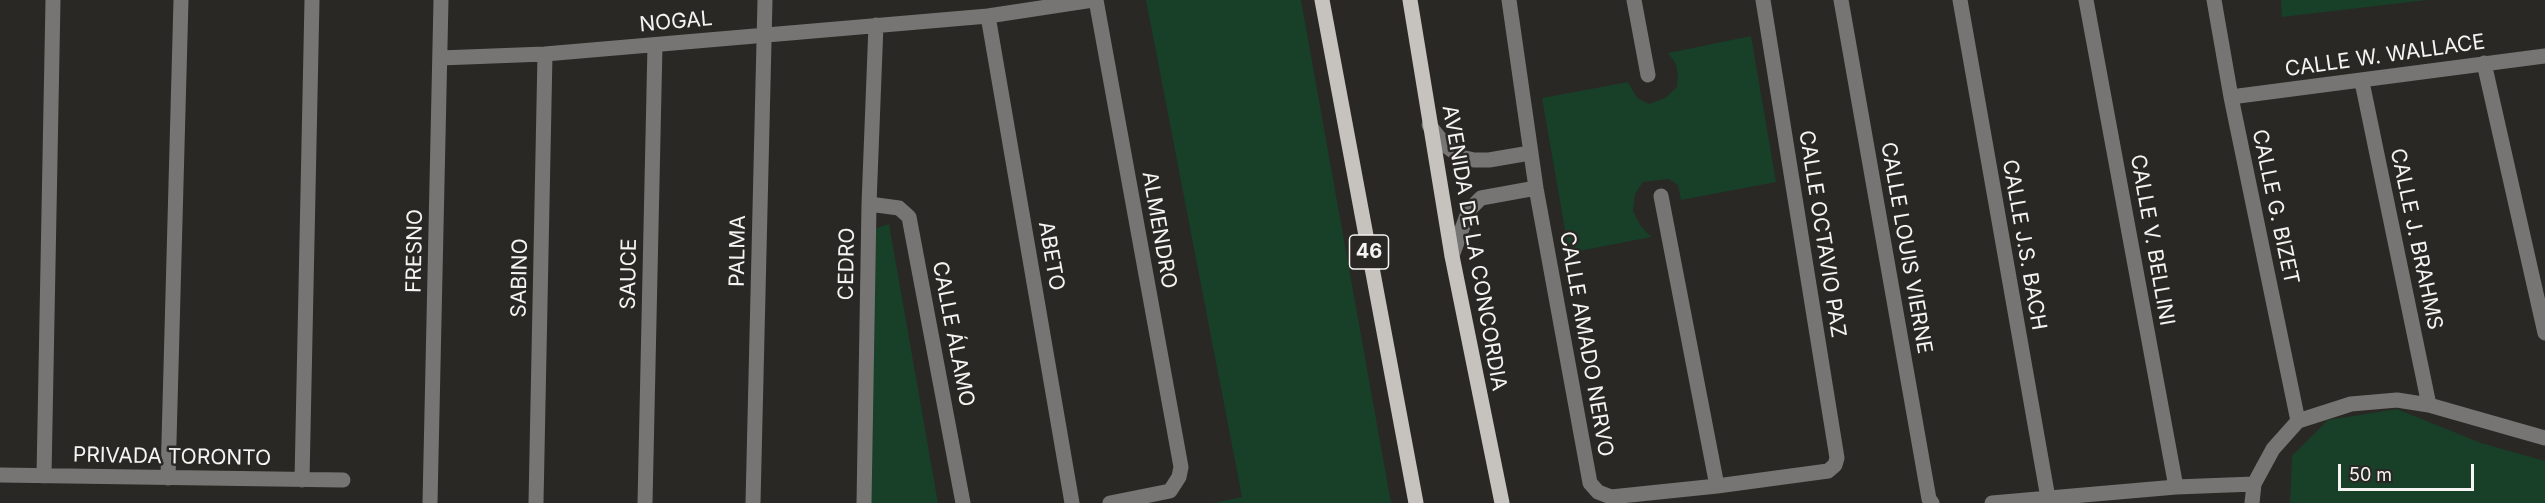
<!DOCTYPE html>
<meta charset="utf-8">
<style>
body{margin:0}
#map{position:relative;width:2545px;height:503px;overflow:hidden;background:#292824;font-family:Inter,sans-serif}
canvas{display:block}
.scale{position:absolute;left:2338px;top:464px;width:136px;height:27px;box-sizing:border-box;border:3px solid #f5f4f2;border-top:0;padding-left:8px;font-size:18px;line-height:21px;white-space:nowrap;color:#f5f4f2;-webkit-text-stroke:4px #292824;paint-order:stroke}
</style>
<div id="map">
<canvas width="2545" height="503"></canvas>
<div class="scale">50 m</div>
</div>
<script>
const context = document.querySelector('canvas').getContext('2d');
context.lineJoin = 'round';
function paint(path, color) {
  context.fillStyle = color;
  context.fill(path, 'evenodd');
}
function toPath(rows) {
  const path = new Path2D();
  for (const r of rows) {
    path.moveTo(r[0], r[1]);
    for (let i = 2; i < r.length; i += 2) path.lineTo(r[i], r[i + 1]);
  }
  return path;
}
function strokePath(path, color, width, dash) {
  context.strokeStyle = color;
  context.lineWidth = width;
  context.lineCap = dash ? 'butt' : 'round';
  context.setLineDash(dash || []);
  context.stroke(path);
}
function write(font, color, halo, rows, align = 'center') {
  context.font = font + ' Inter,sans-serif';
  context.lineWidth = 5;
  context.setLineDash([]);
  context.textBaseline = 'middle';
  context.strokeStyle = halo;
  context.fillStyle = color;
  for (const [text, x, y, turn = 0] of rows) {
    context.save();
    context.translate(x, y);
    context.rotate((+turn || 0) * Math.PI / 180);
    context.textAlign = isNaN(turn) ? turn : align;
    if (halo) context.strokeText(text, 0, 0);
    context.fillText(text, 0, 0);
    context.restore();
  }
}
paint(toPath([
 [1146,0,1301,0,1391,503,1213,503,1242,497],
 [2281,0,2427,0,2282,17],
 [1751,36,1776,182,1681,200,1678,185,1669,179,1643,182,1635,194,1633,211,1640,225,1651,237,1569,253,1542,98,1628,82,1637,98,1649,104,1665,98,1677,87,1678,76,1676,64,1668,53],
 [889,224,938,503,869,503,873,229],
 [2397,409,2481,443,2545,461,2545,503,2290,503,2292,456,2328,420]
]), '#183f28');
strokePath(toPath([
 [1096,0,1181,467,1179,477,1170,491,1110,503],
 [1509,0,1536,188,1590,483,1598,492,1611,497,1717,486,1828,471,1835,465,1837,458,1763,0],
 [1634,0,1648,75],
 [1841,0,1929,499,1932,503],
 [1960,0,2048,498],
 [2086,0,2176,487],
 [2214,0,2231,97,2298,421],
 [988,16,1072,503],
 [440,58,545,54,988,16,1093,0],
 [2484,63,2545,333],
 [2362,82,2429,405],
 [2231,97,2545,56],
 [1429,125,1446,146,1461,157,1474,160,1489,160,1530,153],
 [1661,196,1717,486],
 [869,204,899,208,909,217,963,503],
 [1452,256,1469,210,1481,198,1536,188],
 [0,475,343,480],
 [44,476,53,0],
 [168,478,181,0],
 [302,480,312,0],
 [430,503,441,0],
 [536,503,545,54],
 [645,503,655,45],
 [753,503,765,0],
 [864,503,869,204,876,25],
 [1992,503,2176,487,2254,484],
 [2252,503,2254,484,2273,449,2298,421,2351,404,2397,400,2429,405,2545,438]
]), '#767573', 15);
strokePath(toPath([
 [1322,0,1416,503],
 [1410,0,1452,256,1502,503]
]), '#c6c3bf', 15);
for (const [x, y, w] of [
 [1369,252,39]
]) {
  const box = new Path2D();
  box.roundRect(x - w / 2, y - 17, w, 34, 4.5);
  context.fillStyle = '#292824';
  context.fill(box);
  strokePath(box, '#f5f4f2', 1.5);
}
write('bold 20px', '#f5f4f2', null, [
 ["46",1369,252]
]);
write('21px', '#f5f4f2', '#292824', [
 ["NOGAL",676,22,-5],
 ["CALLE W. WALLACE",2385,56,-8],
 ["CALLE G. BIZET",2275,207,78],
 ["ALMENDRO",1159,230,80],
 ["CALLE OCTAVIO PAZ",1822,234,81],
 ["CALLE J. BRAHMS",2416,239,78],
 ["CALLE V. BELLINI",2152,240,80],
 ["CALLE J.S. BACH",2024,245,80],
 ["AVENIDA DE LA CONCORDIA",1474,248,80],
 ["CALLE LOUIS VIERNE",1906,248,80],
 ["FRESNO",415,251,-89],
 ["PALMA",738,251,-89],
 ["ABETO",1051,256,80],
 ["CEDRO",847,264,-89],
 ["SAUCE",629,274,-89],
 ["SABINO",520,278,-89],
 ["CALLE ÁLAMO",953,334,79],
 ["CALLE AMADO NERVO",1586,344,80],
 ["PRIVADA TORONTO",172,457,1]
]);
</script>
